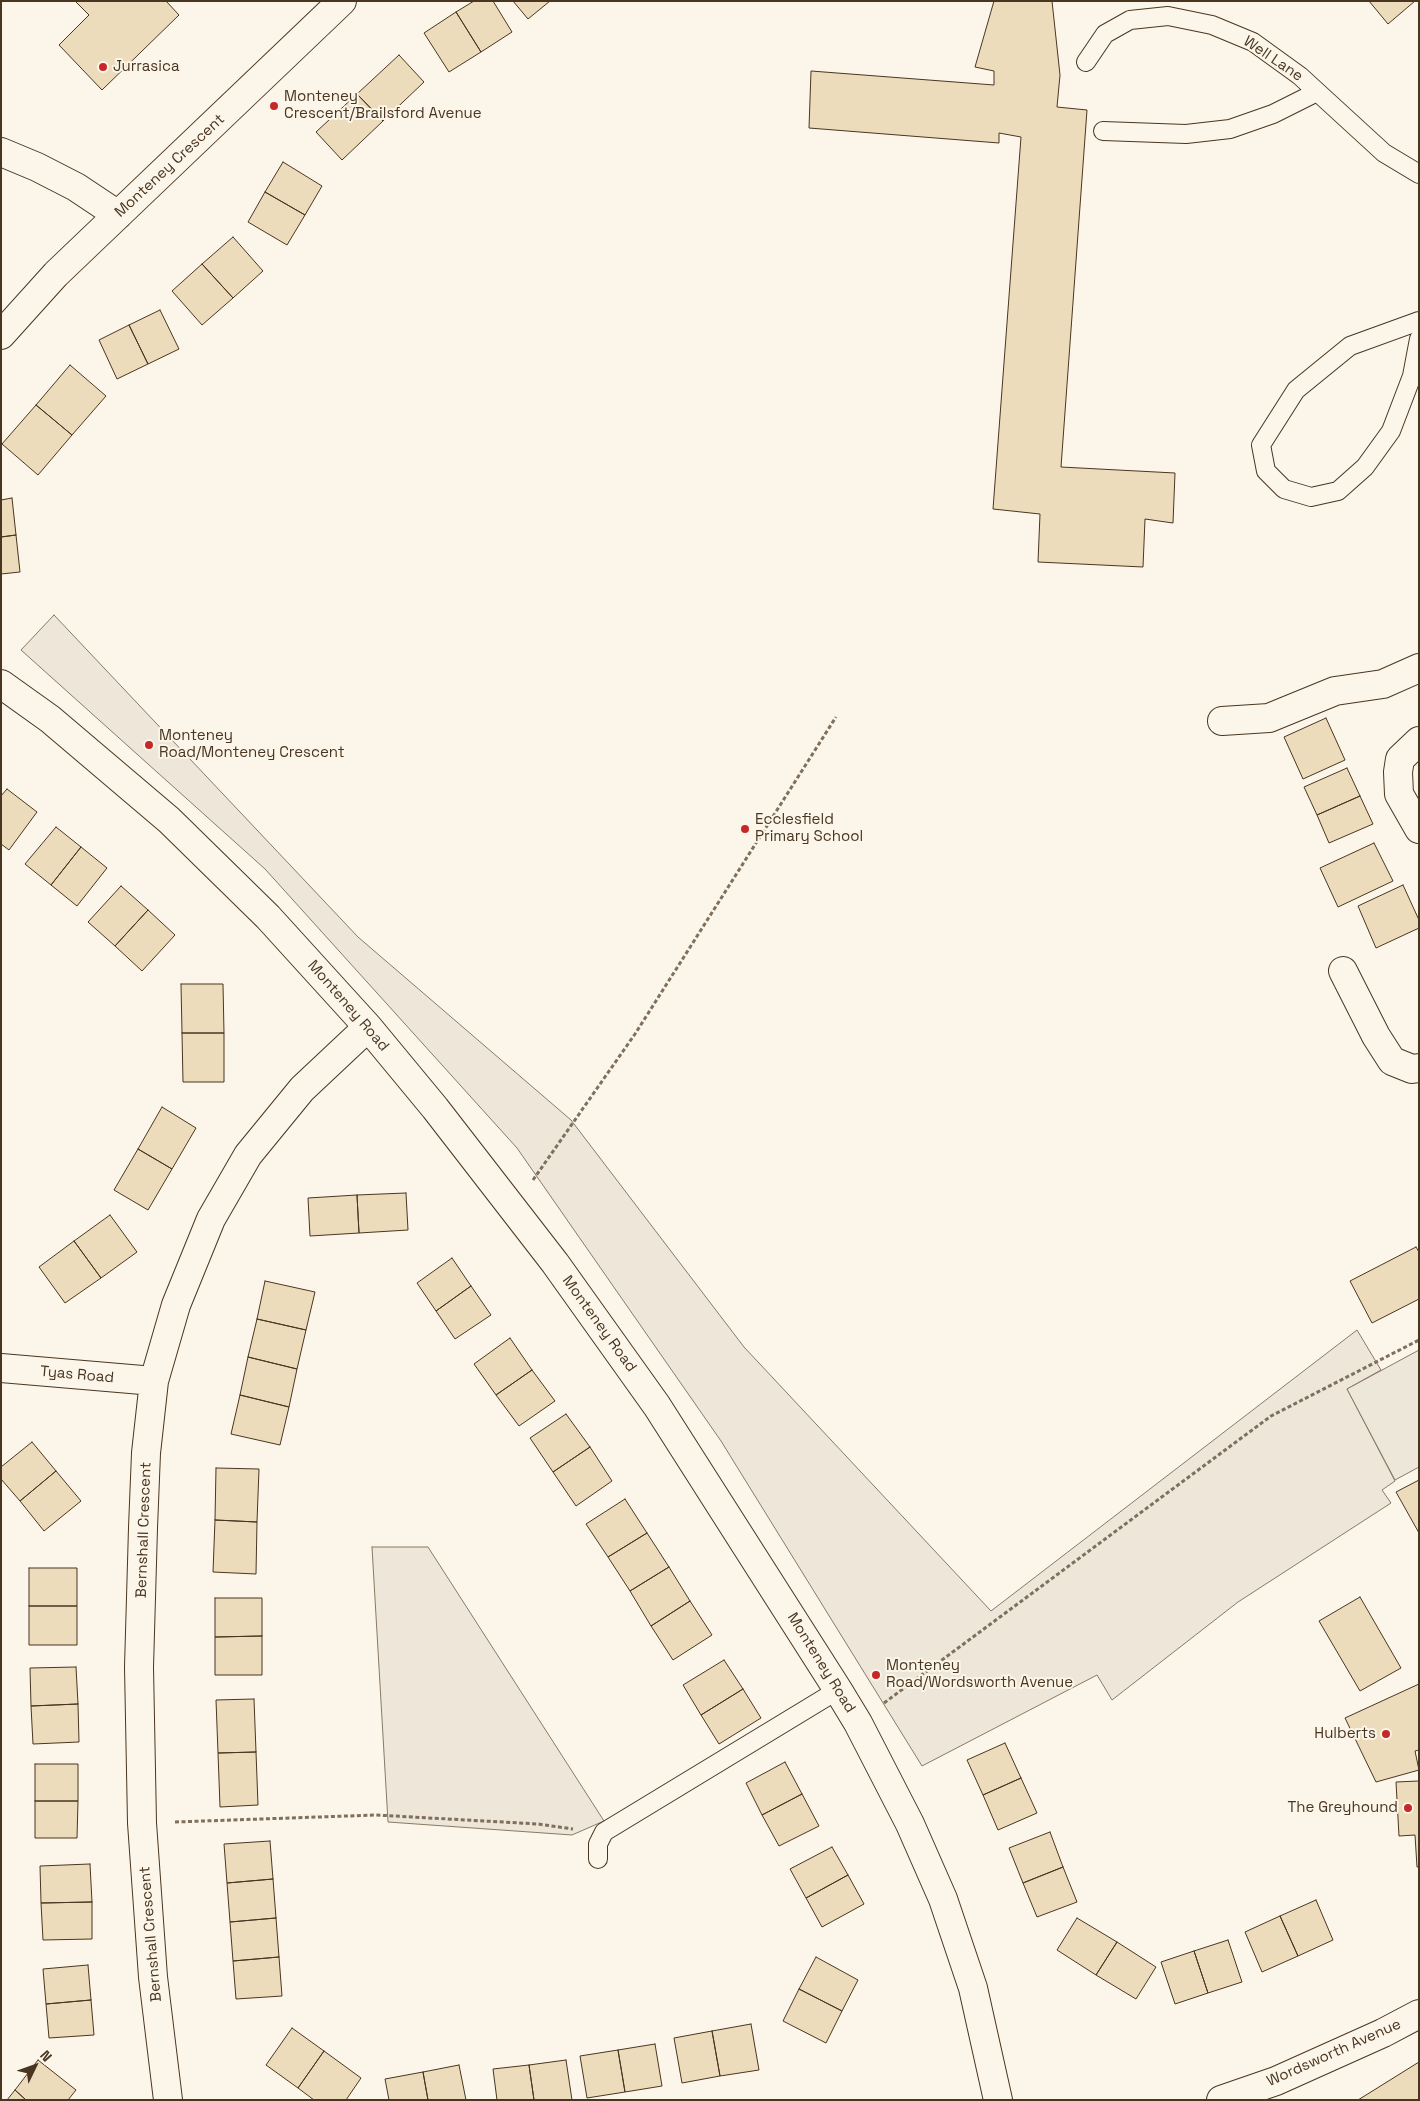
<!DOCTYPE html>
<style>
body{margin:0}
#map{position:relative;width:1420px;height:2101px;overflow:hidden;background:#fbf6e9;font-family:"Space Grotesk",sans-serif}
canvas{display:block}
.frame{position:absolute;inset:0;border:2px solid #4a3520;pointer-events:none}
.north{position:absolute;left:10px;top:2041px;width:50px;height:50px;-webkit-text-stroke:4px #fbf6e9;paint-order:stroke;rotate:48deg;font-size:14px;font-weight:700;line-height:20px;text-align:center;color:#4a3520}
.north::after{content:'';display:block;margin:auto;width:18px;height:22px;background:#4a3520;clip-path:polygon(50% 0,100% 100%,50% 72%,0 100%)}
</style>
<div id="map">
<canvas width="1420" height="2101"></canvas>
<div class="frame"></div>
<div class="north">N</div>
</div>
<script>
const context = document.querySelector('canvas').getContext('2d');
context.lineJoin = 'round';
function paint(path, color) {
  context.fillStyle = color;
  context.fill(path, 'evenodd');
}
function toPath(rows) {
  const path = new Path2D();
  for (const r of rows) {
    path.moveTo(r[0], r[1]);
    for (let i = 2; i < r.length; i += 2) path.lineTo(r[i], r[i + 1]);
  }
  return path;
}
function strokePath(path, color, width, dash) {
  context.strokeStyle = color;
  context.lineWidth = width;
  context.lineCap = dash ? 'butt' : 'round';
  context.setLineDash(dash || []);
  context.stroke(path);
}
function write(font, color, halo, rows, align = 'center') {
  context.font = font + ' "Space Grotesk",sans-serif';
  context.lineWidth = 4;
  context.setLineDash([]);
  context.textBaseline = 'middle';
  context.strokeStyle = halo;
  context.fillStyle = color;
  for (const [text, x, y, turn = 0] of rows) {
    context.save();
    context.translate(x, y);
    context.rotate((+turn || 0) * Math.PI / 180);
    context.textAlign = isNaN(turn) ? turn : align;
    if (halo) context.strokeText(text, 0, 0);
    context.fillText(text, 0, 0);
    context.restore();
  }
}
const green = toPath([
 [54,615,358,937,571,1120,744,1347,991,1611,1357,1330,1381,1370,1347,1389,1395,1481,1382,1490,1391,1503,1238,1602,1112,1700,1097,1675,922,1766,721,1441,517,1148,265,869,21,650,54,615],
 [372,1547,428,1547,604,1821,572,1835,388,1822,372,1547]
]);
paint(green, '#ede6d9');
strokePath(green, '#887966', 1);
const parking = toPath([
 [1419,1350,1419,1467,1395,1480,1347,1389,1419,1350]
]);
paint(parking, '#ede7d9');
strokePath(parking, '#887966', 1);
const building = toPath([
 [75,1,166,1,179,15,102,90,59,45,89,15,75,1],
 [474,1,493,1,512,32,481,52,456,12,474,1],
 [513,1,550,1,528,19,513,1],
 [994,1,1052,1,1060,75,1057,107,1087,110,1061,467,1175,473,1173,523,1145,519,1143,567,1038,562,1040,514,993,509,1021,137,999,133,999,143,809,128,811,71,994,85,994,71,975,67,994,1],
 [1369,1,1415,1,1388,24,1369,1],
 [456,12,481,52,449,72,424,33,456,12],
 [399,55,424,82,383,121,357,94,399,55],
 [357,94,383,121,342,160,316,132,357,94],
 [283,162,322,186,305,215,265,192,283,162],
 [265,192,305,215,287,245,248,222,265,192],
 [233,237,263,271,233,298,202,264,233,237],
 [202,264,233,298,202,325,172,291,202,264],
 [160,310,179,349,148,364,129,325,160,310],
 [129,325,148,364,117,379,99,340,129,325],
 [70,365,106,396,72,435,36,405,70,365],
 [36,405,72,435,38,475,2,444,36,405],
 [12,498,16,535,1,537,1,500,12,498],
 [16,535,20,572,1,574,1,537,16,535],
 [1326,718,1345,760,1303,779,1284,737,1326,718],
 [1347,768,1360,796,1317,815,1304,787,1347,768],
 [7,789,37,812,9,850,1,844,1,796,7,789],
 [1360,796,1373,824,1329,843,1317,815,1360,796],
 [56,827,81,847,51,885,25,864,56,827],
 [1374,843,1393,881,1338,907,1320,868,1374,843],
 [81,847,107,868,77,906,51,885,81,847],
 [1403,885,1419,920,1419,928,1376,948,1358,906,1403,885],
 [121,886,148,910,115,946,88,922,121,886],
 [148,910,175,935,142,971,115,946,148,910],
 [181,984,223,984,224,1033,182,1033,181,984],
 [182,1033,224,1033,224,1082,183,1082,182,1033],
 [162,1107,196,1128,172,1169,138,1149,162,1107],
 [138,1149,172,1169,148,1210,114,1190,138,1149],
 [406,1193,408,1230,359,1233,357,1195,406,1193],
 [357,1195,359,1233,310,1236,308,1198,357,1195],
 [110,1215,137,1252,101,1278,74,1241,110,1215],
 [74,1241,101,1278,65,1303,39,1267,74,1241],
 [1416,1247,1419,1252,1419,1299,1372,1323,1350,1281,1416,1247],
 [452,1258,471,1286,436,1311,417,1283,452,1258],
 [265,1281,315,1292,306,1330,257,1319,265,1281],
 [471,1286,491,1315,455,1339,436,1311,471,1286],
 [257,1319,306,1330,297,1369,248,1357,257,1319],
 [510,1338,532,1370,496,1395,474,1364,510,1338],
 [248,1357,297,1369,289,1407,240,1395,248,1357],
 [532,1370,555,1401,519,1426,496,1395,532,1370],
 [240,1395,289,1407,280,1445,231,1434,240,1395],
 [566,1414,590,1447,553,1472,530,1438,566,1414],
 [32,1442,56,1471,20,1501,1,1479,1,1467,32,1442],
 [590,1447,612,1481,576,1506,553,1472,590,1447],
 [216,1468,259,1469,257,1522,215,1520,216,1468],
 [56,1471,81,1501,44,1531,20,1501,56,1471],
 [1419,1480,1419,1533,1396,1492,1419,1480],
 [625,1499,647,1533,608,1557,586,1524,625,1499],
 [215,1520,257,1522,256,1574,213,1572,215,1520],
 [647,1533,669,1567,630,1591,608,1557,647,1533],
 [669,1567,690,1601,651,1626,630,1591,669,1567],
 [29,1568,77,1568,77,1606,29,1606,29,1568],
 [1360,1597,1401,1668,1360,1691,1319,1621,1360,1597],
 [215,1598,262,1598,262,1636,215,1637,215,1598],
 [690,1601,712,1635,673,1660,651,1626,690,1601],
 [29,1606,77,1606,77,1645,29,1645,29,1606],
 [262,1636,262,1675,215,1675,215,1637,262,1636],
 [724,1660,743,1689,701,1715,683,1685,724,1660],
 [76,1667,78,1704,31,1706,30,1668,76,1667],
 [1419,1684,1419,1750,1415,1751,1419,1770,1376,1782,1345,1718,1419,1684],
 [743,1689,761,1718,719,1744,701,1715,743,1689],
 [254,1699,256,1752,218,1753,216,1700,254,1699],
 [78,1704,79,1742,33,1744,31,1706,78,1704],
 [1005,1743,1021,1778,983,1795,967,1760,1005,1743],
 [256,1752,258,1805,220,1807,218,1753,256,1752],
 [785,1762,802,1794,762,1815,746,1783,785,1762],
 [35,1764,78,1764,78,1801,35,1801,35,1764],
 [1021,1778,1037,1813,998,1830,983,1795,1021,1778],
 [1419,1781,1419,1867,1417,1867,1415,1835,1399,1836,1396,1782,1419,1781],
 [802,1794,819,1826,779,1846,762,1815,802,1794],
 [35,1801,78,1801,77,1838,35,1838,35,1801],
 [1050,1832,1063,1867,1023,1883,1009,1848,1050,1832],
 [270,1841,273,1879,227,1883,224,1844,270,1841],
 [832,1847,848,1875,806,1898,790,1869,832,1847],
 [90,1864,92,1902,41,1903,40,1866,90,1864],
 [1063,1867,1077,1902,1037,1917,1023,1883,1063,1867],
 [848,1875,864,1904,822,1927,806,1898,848,1875],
 [273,1879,276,1918,230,1922,227,1883,273,1879],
 [1316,1900,1333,1940,1298,1956,1280,1916,1316,1900],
 [92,1902,92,1939,43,1940,41,1903,92,1902],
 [1280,1916,1298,1956,1262,1972,1245,1932,1280,1916],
 [276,1918,279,1957,233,1961,230,1922,276,1918],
 [1077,1918,1117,1942,1096,1975,1057,1950,1077,1918],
 [1228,1940,1242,1982,1208,1993,1194,1951,1228,1940],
 [1117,1942,1156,1967,1136,1999,1096,1975,1117,1942],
 [1194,1951,1208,1993,1175,2004,1161,1962,1194,1951],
 [279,1957,282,1996,236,1999,233,1961,279,1957],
 [816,1957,858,1980,842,2011,799,1989,816,1957],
 [88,1965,91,2000,46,2004,43,1969,88,1965],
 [799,1989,842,2011,826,2043,783,2021,799,1989],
 [91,2000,94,2035,49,2038,46,2004,91,2000],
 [751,2024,759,2070,720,2076,712,2031,751,2024],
 [292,2028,324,2051,298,2088,266,2065,292,2028],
 [712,2031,720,2076,682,2083,674,2038,712,2031],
 [655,2044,662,2086,625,2092,618,2050,655,2044],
 [618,2050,625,2092,587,2098,580,2056,618,2050],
 [324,2051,361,2078,346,2100,314,2100,298,2088,324,2051],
 [38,2060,76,2090,68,2100,26,2100,15,2090,38,2060],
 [566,2060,572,2100,534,2100,529,2065,566,2060],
 [1419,2062,1419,2100,1358,2100,1419,2062],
 [459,2065,466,2100,428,2100,423,2072,459,2065],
 [529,2065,534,2100,497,2100,493,2069,529,2065],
 [423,2072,428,2100,389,2100,385,2079,423,2072],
 [15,2090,26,2100,7,2100,15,2090]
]);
paint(building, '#ecdcbc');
strokePath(building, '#4a3520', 1);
const service = toPath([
 [1086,62,1105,34,1130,20,1168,16,1212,25,1253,42,1300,76,1384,153,1419,174],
 [1103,131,1186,134,1230,129,1273,114,1317,92],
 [1419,321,1350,346,1296,390,1261,445,1266,471,1284,489,1311,497,1338,491,1365,467,1391,431,1412,376,1419,339],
 [598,1859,598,1844,604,1832,838,1690]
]);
const minor = toPath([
 [1,152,37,167,76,187,118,215],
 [1,335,56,274,342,1],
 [1,684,50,719,169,820,268,917,368,1027,435,1108,555,1263,657,1406,838,1690,858,1723,910,1824,943,1899,973,1988,998,2100],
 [1222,721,1269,718,1335,691,1383,684,1419,668],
 [1419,741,1400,759,1398,772,1399,794,1419,829],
 [1343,971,1376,1036,1392,1061,1412,1069,1419,1068],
 [1,1368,154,1381],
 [168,2100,153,1977,142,1823,139,1667,143,1528,146,1453,154,1381,176,1305,211,1219,248,1155,302,1089,368,1027]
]);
const tertiary = toPath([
 [1221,2100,1276,2081,1383,2033,1419,2014]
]);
strokePath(service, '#4a3520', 20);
strokePath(minor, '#4a3520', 30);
strokePath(tertiary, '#4a3520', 30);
strokePath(toPath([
 [533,1180,635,1034,836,717],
 [884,1703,1271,1416,1419,1340],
 [175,1822,376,1815,538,1824,573,1829]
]), '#7f6f5c', 3, [4, 2.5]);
strokePath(service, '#fbf6e9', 18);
strokePath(minor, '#fbf6e9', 28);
strokePath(tertiary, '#fbf6e9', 28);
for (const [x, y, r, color] of [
 [103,67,5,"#c62828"],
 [274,106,5,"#c62828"],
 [149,745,5,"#c62828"],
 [745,829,5,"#c62828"],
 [876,1675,5,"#c62828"],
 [1386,1734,5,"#c62828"],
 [1408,1808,5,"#c62828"]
]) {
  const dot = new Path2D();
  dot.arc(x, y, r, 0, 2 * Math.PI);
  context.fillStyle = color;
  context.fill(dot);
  strokePath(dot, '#fbf6e9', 2);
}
write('15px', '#4a3520', '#fbf6e9', [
 ["Well Lane",1273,59,34],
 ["Monteney Crescent",170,166,-43],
 ["Monteney Road",348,1006,49],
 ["Monteney Road",599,1324,54],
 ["Tyas Road",77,1375,5],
 ["Bernshall Crescent",144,1530,-88],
 ["Monteney Road",821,1663,58],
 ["Bernshall Crescent",151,1934,-95],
 ["Wordsworth Avenue",1334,2053,-24]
]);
write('15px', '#4a3520', '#fbf6e9', [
 ["Jurrasica",113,67],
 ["Monteney",284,97],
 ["Crescent/Brailsford Avenue",284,114],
 ["Monteney",159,736],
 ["Road/Monteney Crescent",159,753],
 ["Ecclesfield",755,820],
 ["Primary School",755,837],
 ["Monteney",886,1666],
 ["Road/Wordsworth Avenue",886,1683],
 ["Hulberts",1376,1734,"right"],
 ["The Greyhound",1398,1808,"right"]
], 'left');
</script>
